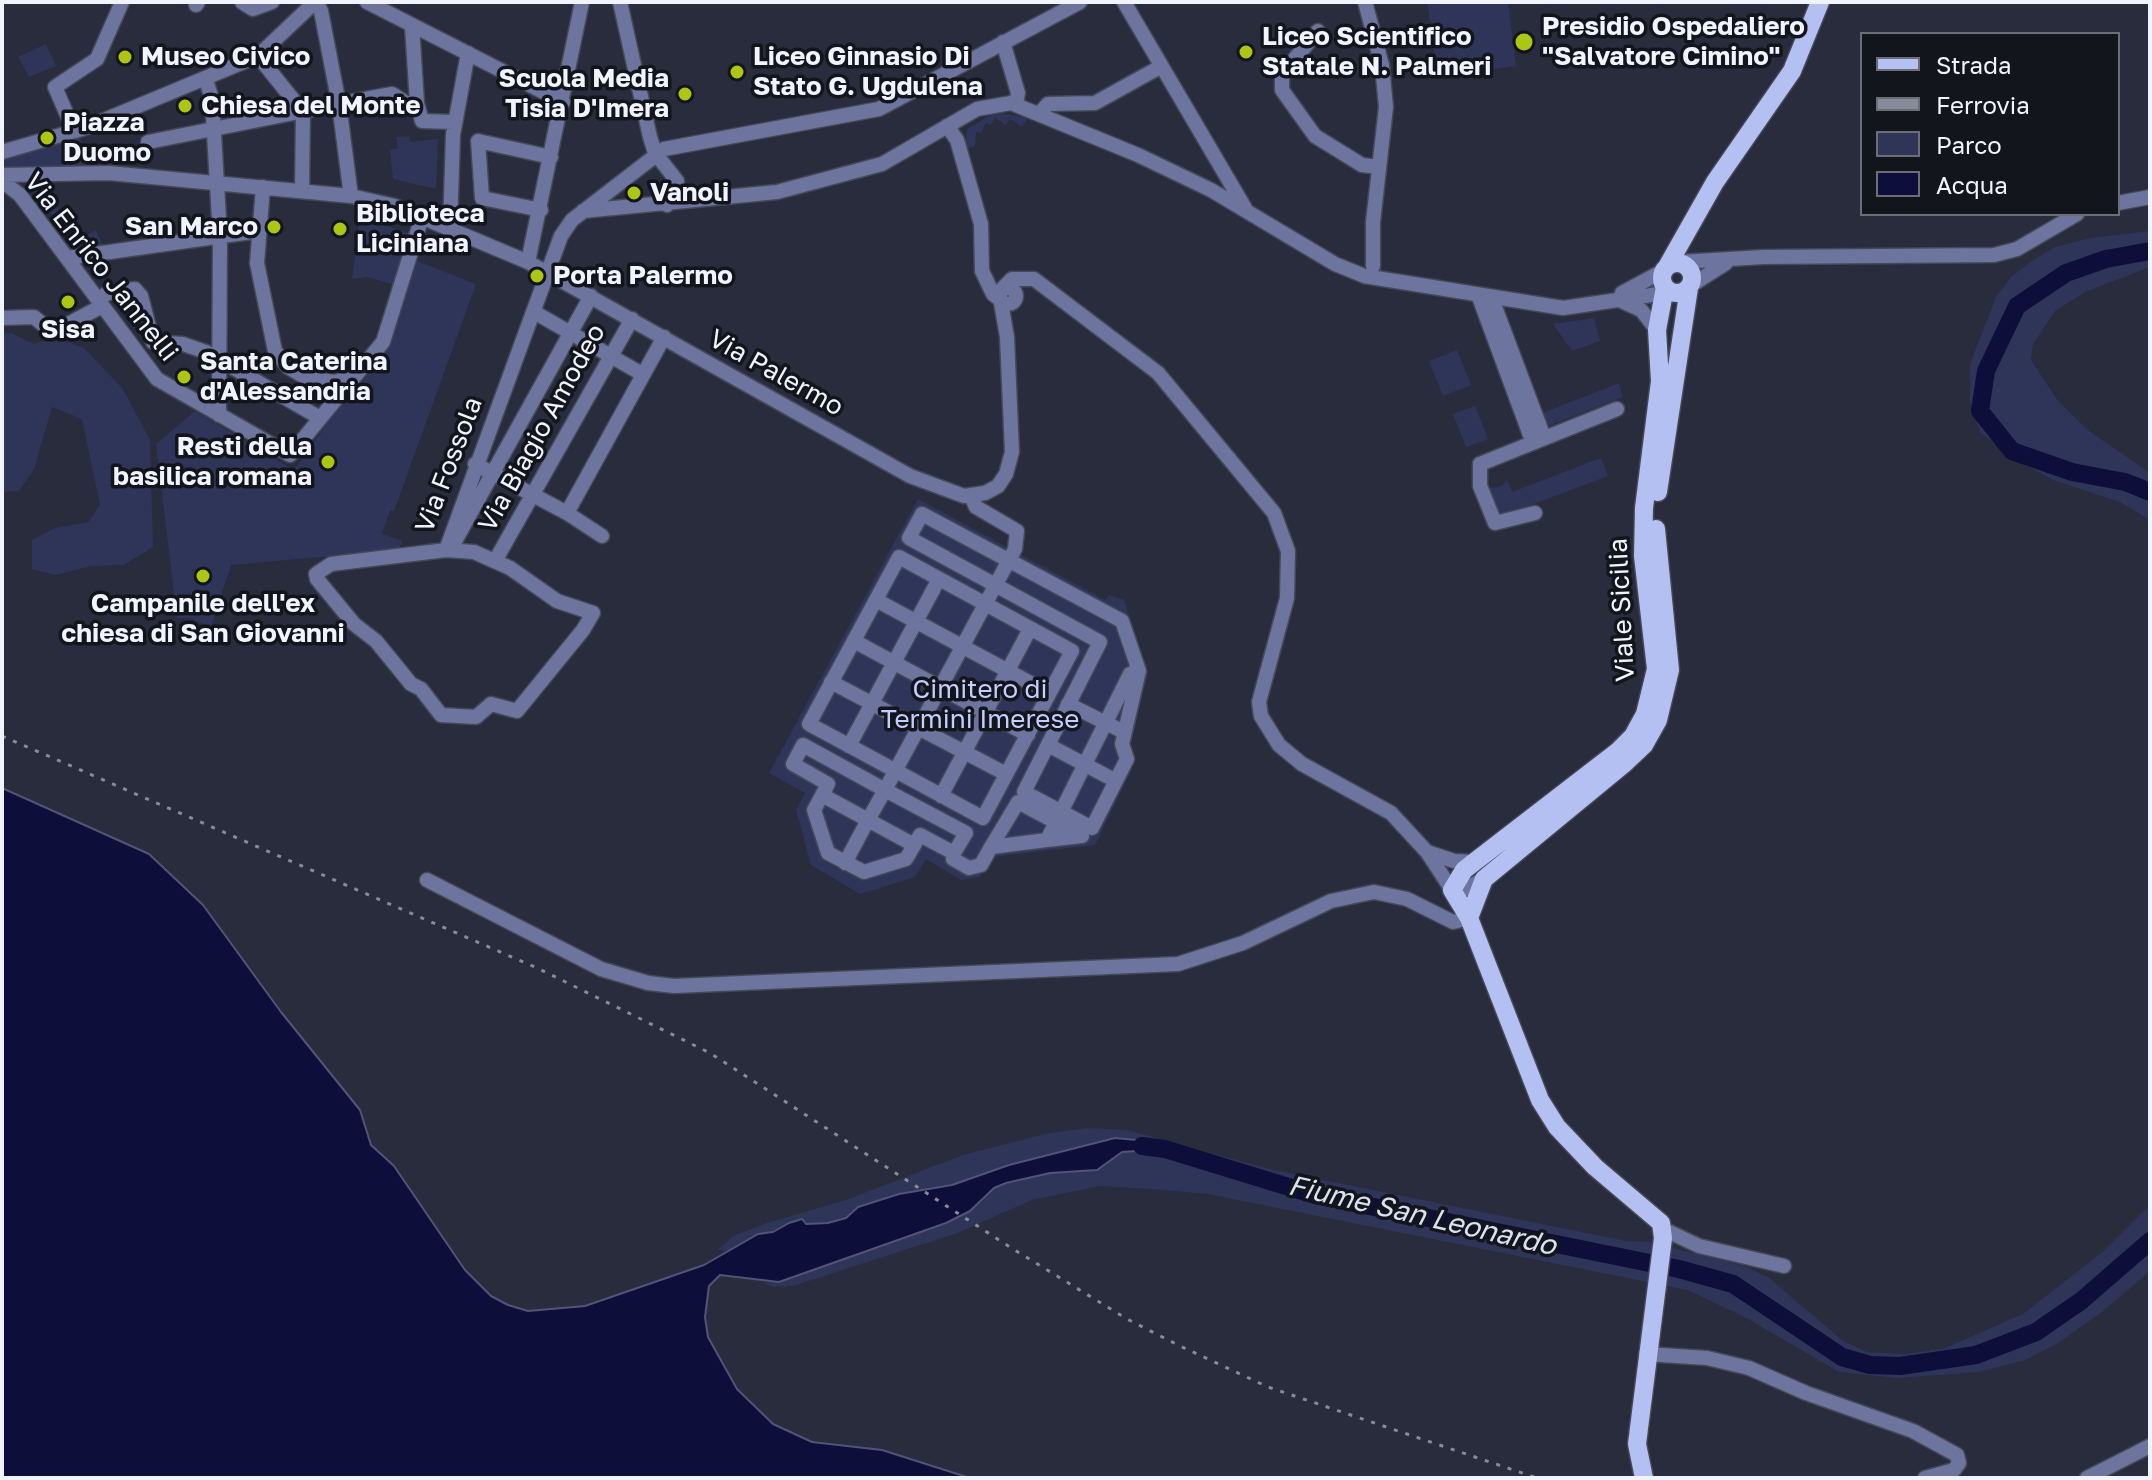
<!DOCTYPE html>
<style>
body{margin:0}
#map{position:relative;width:2152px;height:1480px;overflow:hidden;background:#282c3c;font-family:"Golos Text",sans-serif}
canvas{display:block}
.frame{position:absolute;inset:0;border:4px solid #f1f3ff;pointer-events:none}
.legend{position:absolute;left:1860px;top:32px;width:260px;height:184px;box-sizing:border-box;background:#13151c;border:2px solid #6c6e77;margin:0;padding:10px 14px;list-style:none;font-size:24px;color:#f1f3ff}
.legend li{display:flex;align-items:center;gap:16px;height:40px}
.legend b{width:40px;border:2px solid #6c6e77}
</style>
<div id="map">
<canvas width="2152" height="1480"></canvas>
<div class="frame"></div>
<ul class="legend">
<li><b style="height:10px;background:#b4bff2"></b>Strada</li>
<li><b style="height:10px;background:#888b99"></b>Ferrovia</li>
<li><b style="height:22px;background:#2f3559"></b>Parco</li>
<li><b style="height:22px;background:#0e0e3b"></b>Acqua</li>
</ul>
</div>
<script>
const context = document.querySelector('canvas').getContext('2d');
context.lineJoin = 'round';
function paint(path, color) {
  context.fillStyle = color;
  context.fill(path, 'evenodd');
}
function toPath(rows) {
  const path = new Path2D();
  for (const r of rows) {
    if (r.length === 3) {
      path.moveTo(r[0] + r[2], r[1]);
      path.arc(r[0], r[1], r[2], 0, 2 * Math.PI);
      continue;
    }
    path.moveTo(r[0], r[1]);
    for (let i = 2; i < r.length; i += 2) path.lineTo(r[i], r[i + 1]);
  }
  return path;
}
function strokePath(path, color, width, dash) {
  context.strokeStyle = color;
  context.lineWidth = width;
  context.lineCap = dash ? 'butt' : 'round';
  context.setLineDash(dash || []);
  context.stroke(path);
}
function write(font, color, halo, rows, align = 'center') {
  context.font = font + ' "Golos Text",sans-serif';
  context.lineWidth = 7;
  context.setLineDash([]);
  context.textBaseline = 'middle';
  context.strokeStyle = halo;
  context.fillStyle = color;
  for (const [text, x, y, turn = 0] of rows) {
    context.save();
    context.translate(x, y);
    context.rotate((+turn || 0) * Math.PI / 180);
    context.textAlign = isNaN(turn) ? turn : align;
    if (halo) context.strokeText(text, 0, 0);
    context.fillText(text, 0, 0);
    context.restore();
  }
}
paint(toPath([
 [1427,2,1508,2,1516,66,1438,77],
 [46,44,56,66,29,77,18,57],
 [996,112,1028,118,1022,127,1010,119,1006,125,995,118,991,125,986,123,981,133,976,132,975,146,965,149,967,129],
 [76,136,80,137,91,167,2,171,2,157],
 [409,136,411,142,438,139,436,189,393,179,390,150,398,148,396,137],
 [42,183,56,207,85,236,96,230,103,247,78,250,30,187],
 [360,217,409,233,395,285,367,277,352,279],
 [2150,231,2150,267,2085,292,2055,311,2033,344,2031,360,2058,401,2089,431,2150,473,2150,520,2120,502,2053,480,2015,459,1980,432,1970,401,1970,364,1996,297,2011,277,2032,261,2055,247,2090,238],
 [417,261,476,284,394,511,390,510,382,534,402,541,399,550,231,565,211,627,190,618,177,618,156,444,195,411,294,470,329,421,390,347],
 [1594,318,1600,341,1572,351,1553,324],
 [11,333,34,344,55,337,84,348,123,389,150,440,153,547,124,565,91,566,55,575,32,569,32,540,55,528,89,522,100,504,82,419,52,407,34,469,19,491,2,492,2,334],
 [1457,350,1471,385,1443,396,1429,361],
 [1619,383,1623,397,1545,427,1540,414],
 [1475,406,1488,439,1466,447,1453,414],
 [1601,458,1608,476,1499,517,1489,488,1500,487,1507,480,1512,492],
 [918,499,1105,600,1109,595,1124,600,1148,672,1130,748,1132,769,1095,845,992,857,980,877,961,880,926,859,915,877,860,894,811,865,796,810,805,793,769,773],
 [1089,1128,1127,1130,1269,1169,1626,1241,1649,1242,1744,1266,1768,1277,1843,1341,1867,1352,1904,1354,1943,1349,2023,1314,2105,1250,2150,1205,2150,1271,2102,1312,2058,1343,2025,1360,1979,1372,1898,1378,1839,1372,1748,1319,1688,1290,1208,1194,1151,1189,1100,1186,1032,1200,957,1233,793,1286,775,1287,763,1283,779,1282,946,1223,981,1203,994,1188,1006,1183,1050,1173,1097,1170,1122,1152,1164,1150,1156,1142,1115,1138,1009,1165,952,1185,926,1188,858,1207,846,1218,828,1223,789,1223,773,1232,758,1234,730,1251,718,1250,733,1236,767,1223,846,1200,963,1155,1049,1133]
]), '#2f3559');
const water = toPath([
 [2,788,149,854,203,905,281,1012,360,1110,371,1145,394,1166,465,1270,491,1296,508,1305,528,1311,585,1306,704,1265,758,1234,773,1232,789,1223,802,1219,806,1224,828,1223,846,1218,858,1207,899,1194,952,1185,1009,1165,1115,1138,1156,1142,1165,1149,1122,1152,1097,1170,1050,1173,1006,1183,994,1188,970,1211,946,1223,779,1282,720,1275,709,1286,705,1317,708,1337,737,1389,773,1424,812,1442,882,1450,970,1478,2,1478,2,788]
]);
paint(water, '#0e0e3b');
strokePath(water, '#525376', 2);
strokePath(toPath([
 [2150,251,2106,259,2066,273,2017,306,1986,371,1980,411,2012,451,2072,472,2125,482,2150,492],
 [1142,1146,1165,1149,1315,1195,1679,1269,1733,1284,1842,1357,1870,1365,1900,1366,1976,1355,2036,1332,2081,1301,2150,1241]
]), '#0e0e3b', 18);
const minor = toPath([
 [242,2,253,9,272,2],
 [316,2,321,11,339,104,351,196],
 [367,2,563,102],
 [620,2,650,137,655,153,677,181,676,195,667,205],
 [1124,2,1245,208],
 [1365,2,1382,65,1386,107,1373,222,1373,266],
 [196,5,198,2],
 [412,26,417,103],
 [1318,31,1282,74,1282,90,1315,136,1362,165,1379,167],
 [1003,42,1018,93,1016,104],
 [258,56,303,112,302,191],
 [206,80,212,99,220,236,219,415],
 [332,105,392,94,406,103,417,103,422,121,454,122],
 [1040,113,1048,104,1095,103,1160,67],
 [947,126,957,140,981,224,982,271,993,294,1004,303],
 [74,131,55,87,97,59,122,2],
 [148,142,319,108],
 [2,152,85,128,258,56,315,2],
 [2,175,109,173,351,196,395,206,528,262,910,476,964,496,985,493,998,486,1006,474,1012,452,1007,337,1000,297],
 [2,181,20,195,157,379,290,455,383,342,422,217],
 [263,187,257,263,275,351,288,367,308,379,337,382,355,373],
 [2118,203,2150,197],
 [541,210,482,198,478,141,551,157],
 [583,211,777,192,882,164,977,109,1011,103,1138,155,1211,190,1335,264,1362,275],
 [450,229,453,135,468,53],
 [67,258,258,231],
 [528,262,582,2],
 [1680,262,1763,257,1994,255,2017,249,2077,214],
 [1364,276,1563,308,1672,292],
 [1690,286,1726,263],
 [1008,296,8],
 [1002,289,1012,279,1034,279,1158,373,1274,513,1288,551,1287,598,1259,702,1261,716,1279,745,1302,764,1391,813,1427,852,1452,890,1465,889,1484,879],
 [1622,293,1663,271],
 [1479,297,1530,435,1538,439,1542,432,1492,299],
 [98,299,108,293,135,289,141,296,153,342,183,344,206,352,320,418],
 [1619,300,1641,310,1657,330],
 [534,312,642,374],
 [2,318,34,317,46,327,59,329,102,306],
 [475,464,567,513,602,536],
 [567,513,664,337],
 [1535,513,1495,523,1480,486,1480,464,1617,409],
 [922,514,1122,621,1139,671,1122,744,1127,759,1092,828,1024,792,1100,642,909,538,922,514],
 [455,541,591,296],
 [446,550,561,236,572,220,664,149,879,109,1080,2],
 [446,550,474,552,510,568,557,601,593,613,583,630,517,711,491,704,476,717,441,715,421,689,411,684,376,641,354,624,317,579,316,574,331,564,446,550],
 [899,557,1072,651,983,818,809,724,899,557],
 [495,561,632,319],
 [876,600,1049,693],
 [854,641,1028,735],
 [831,682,1006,774],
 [1068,704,1124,732],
 [1048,745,1116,781],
 [849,746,939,579],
 [822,795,868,820,885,790,966,833,954,853,920,835,906,859,864,872,828,853,814,810,828,784,793,764,803,745,885,790,1015,549,1017,531,976,507,971,496],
 [941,796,1030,629],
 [991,847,1018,802,1082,836,1047,840],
 [1427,852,1454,861,1475,862],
 [954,853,953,859,969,868,981,865,991,847,1047,840,1130,674,1139,671],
 [845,863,868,820,914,845],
 [427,880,601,969,648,983,674,986,1178,964,1243,943,1331,901,1374,892,1407,899,1453,922,1469,918],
 [1663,1229,1699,1246,1784,1266],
 [1646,1354,1707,1358,1749,1368,1806,1393,1913,1431,1957,1455,1959,1463,1954,1470,1925,1478],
 [2087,1478,2150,1446]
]);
const major = toPath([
 [1677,278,15],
 [1668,265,1715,182,1792,71,1820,2],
 [1658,492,1689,288],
 [1469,918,1484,879,1625,763,1644,745,1658,720,1670,670,1656,529],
 [1644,1478,1637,1444,1663,1238,1661,1223,1595,1167,1557,1127,1540,1100,1469,918,1452,890,1464,870,1617,752,1633,736,1645,714,1656,669,1643,556,1644,508,1660,381,1657,330,1665,287]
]);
strokePath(minor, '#444857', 17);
strokePath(major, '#444857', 21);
strokePath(minor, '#6d749e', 14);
strokePath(major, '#b4bff2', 18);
strokePath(toPath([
 [2,736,535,967,710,1053,1013,1249,1127,1319,1180,1346,1268,1387,1537,1478]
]), '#888b99', 3, [4, 8]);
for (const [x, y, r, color] of [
 [1524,42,10,"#acc613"],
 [1246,52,8,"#acc613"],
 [125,57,8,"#acc613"],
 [737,72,8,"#acc613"],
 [685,94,8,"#acc613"],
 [185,106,8,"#acc613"],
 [47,138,8,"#acc613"],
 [634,193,8,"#acc613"],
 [274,227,8,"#acc613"],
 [340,229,8,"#acc613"],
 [537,276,8,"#acc613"],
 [68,302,8,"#acc613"],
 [184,377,8,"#acc613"],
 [328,462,8,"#acc613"],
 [203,576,8,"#acc613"]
]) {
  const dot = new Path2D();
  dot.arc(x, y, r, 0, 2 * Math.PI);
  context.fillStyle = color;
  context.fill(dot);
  strokePath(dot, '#13151c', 3);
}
write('bold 26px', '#f1f3ff', '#13151c', [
 ["Presidio Ospedaliero",1542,27],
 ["\"Salvatore Cimino\"",1542,57],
 ["Liceo Scientifico",1262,37],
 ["Statale N. Palmeri",1262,67],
 ["Museo Civico",141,57],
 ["Liceo Ginnasio Di",753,57],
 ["Stato G. Ugdulena",753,87],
 ["Scuola Media",669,79,"right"],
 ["Tisia D'Imera",669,109,"right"],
 ["Chiesa del Monte",201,106],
 ["Piazza",63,123],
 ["Duomo",63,153],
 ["Vanoli",650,193],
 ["Biblioteca",356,214],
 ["Liciniana",356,244],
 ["San Marco",258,227,"right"],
 ["Porta Palermo",553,276],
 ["Sisa",68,330,"center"],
 ["Santa Caterina",200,362],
 ["d'Alessandria",200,392],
 ["Resti della",312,447,"right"],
 ["basilica romana",312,477,"right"],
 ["Campanile dell'ex",203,604,"center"],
 ["chiesa di San Giovanni",203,634,"center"]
], 'left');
write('26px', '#f1f3ff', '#13151c', [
 ["Via Enrico Jannelli",101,267,52],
 ["Via Palermo",776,373,29],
 ["Via Biagio Amodeo",542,428,-61],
 ["Via Fossola",449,465,-69],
 ["Viale Sicilia",1622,610,-93]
]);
write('26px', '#c4ceff', '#13151c', [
 ["Cimitero di",980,690],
 ["Termini Imerese",980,720]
]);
write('italic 28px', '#dce0f0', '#13151c', [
 ["Fiume San Leonardo",1422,1216,13]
]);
</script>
